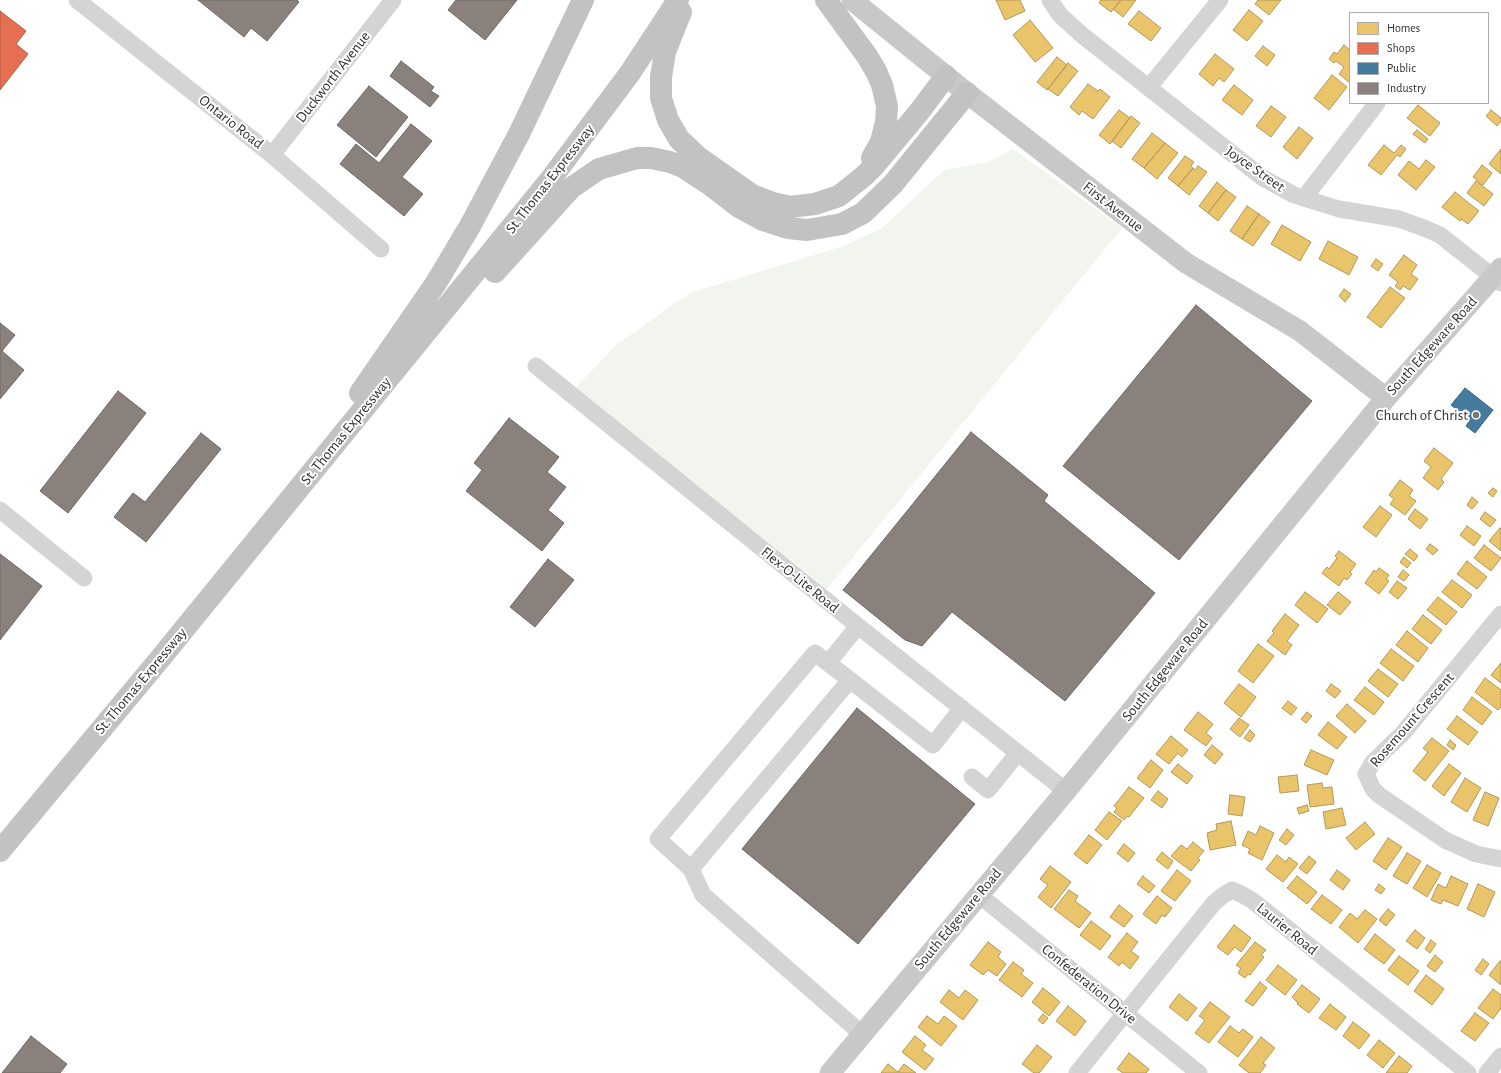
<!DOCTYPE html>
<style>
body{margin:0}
#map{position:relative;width:1501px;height:1073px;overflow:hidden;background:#fff;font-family:"Alegreya Sans",sans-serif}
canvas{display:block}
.legend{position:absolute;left:1349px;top:12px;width:140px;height:92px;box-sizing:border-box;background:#fff;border:1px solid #acacac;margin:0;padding:5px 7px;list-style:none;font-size:12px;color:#303030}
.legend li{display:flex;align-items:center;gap:8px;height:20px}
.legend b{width:20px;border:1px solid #acacac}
</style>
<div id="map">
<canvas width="1501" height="1073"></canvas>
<ul class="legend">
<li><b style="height:11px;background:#e9c46a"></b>Homes</li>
<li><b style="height:11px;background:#e76f51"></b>Shops</li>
<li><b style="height:11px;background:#457b9d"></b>Public</li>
<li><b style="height:11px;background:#8a817c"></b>Industry</li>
</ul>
</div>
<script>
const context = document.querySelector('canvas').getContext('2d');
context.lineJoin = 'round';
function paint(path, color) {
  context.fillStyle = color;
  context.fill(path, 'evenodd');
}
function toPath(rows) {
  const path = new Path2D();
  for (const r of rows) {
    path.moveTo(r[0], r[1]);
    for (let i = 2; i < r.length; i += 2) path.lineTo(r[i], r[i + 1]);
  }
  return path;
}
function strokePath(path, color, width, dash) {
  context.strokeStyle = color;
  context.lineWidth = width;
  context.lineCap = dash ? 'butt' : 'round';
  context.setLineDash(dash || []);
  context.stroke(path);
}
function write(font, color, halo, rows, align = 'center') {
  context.font = font + ' "Alegreya Sans",sans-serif';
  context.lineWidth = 4;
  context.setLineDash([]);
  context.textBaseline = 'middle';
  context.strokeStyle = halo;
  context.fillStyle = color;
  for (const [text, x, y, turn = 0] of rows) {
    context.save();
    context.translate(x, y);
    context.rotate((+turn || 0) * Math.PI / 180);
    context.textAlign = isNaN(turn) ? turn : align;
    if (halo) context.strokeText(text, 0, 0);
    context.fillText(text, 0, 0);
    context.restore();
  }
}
paint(toPath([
 [1013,149,1122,228,827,589,575,388,616,345,690,293,847,245,882,228,944,170,988,162]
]), '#f2f5ed');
const homes = toPath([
 [996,0,1020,0,1025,11,1005,20,996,0],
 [1101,0,1121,0,1111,12,1099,3,1101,0],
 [1121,0,1136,0,1123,17,1113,9,1121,0],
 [1258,0,1281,0,1269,15,1255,4,1258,0],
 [1249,10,1263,21,1247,41,1233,30,1249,10],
 [1139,11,1161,28,1151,41,1128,24,1139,11],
 [1030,20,1053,48,1035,62,1013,35,1030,20],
 [1344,45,1350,50,1350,83,1339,74,1344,67,1336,61,1334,63,1329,59,1334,52,1337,54,1344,45],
 [1263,46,1275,55,1267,66,1255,56,1263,46],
 [1215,54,1234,69,1224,82,1219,78,1213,86,1199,74,1215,54],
 [1057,57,1067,65,1047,90,1037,82,1057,57],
 [1068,63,1078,71,1058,96,1048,89,1068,63],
 [1332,75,1347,87,1329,110,1314,98,1332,75],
 [1088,84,1098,91,1100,89,1110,97,1093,119,1082,111,1079,115,1070,107,1088,84],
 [1234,85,1253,100,1242,115,1222,100,1234,85],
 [1418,105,1440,123,1430,136,1407,118,1418,105],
 [1271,106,1286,117,1271,137,1256,126,1271,106],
 [1119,110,1130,118,1110,144,1099,135,1119,110],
 [1491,110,1501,118,1501,121,1497,126,1486,116,1491,110],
 [1131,116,1140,123,1121,148,1112,141,1131,116],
 [1299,127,1313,138,1297,159,1283,147,1299,127],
 [1417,130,1428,139,1425,143,1413,134,1417,130],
 [1152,133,1165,143,1144,168,1132,159,1152,133],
 [1165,143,1178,153,1157,179,1144,168,1165,143],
 [1384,145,1394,153,1401,145,1406,149,1400,157,1397,155,1381,175,1368,165,1384,145],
 [1501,149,1501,174,1489,164,1501,149],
 [1185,156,1194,162,1191,166,1193,168,1178,186,1168,178,1185,156],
 [1426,160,1435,167,1416,190,1398,175,1409,161,1419,169,1426,160],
 [1482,165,1492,173,1483,185,1473,177,1482,165],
 [1198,166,1207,172,1189,195,1178,186,1193,168,1195,170,1198,166],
 [1476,181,1493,194,1484,206,1467,193,1476,181],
 [1217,182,1226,190,1208,213,1199,206,1217,182],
 [1226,190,1236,197,1218,221,1208,213,1226,190],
 [1455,192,1479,211,1468,224,1461,219,1460,221,1442,207,1455,192],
 [1247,206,1259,214,1242,239,1230,231,1247,206],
 [1259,214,1270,222,1253,246,1242,239,1259,214],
 [1282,225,1311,242,1300,261,1271,244,1282,225],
 [1328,241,1358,257,1349,275,1319,259,1328,241],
 [1404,255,1417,265,1411,274,1418,279,1410,290,1403,286,1400,290,1395,286,1398,282,1389,275,1404,255],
 [1376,259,1383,264,1378,271,1371,266,1376,259],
 [1390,287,1405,298,1381,328,1367,317,1390,287],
 [1344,289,1351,294,1345,302,1339,296,1344,289],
 [1434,448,1453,463,1441,479,1444,482,1438,490,1423,478,1431,467,1424,461,1434,448],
 [1400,480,1413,490,1409,496,1416,501,1405,515,1390,504,1394,499,1389,495,1400,480],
 [1493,488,1497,491,1493,497,1488,493,1493,488],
 [1472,497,1478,502,1472,509,1467,505,1472,497],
 [1380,506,1392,515,1376,537,1363,527,1380,506],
 [1415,509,1428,519,1420,529,1408,519,1415,509],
 [1485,512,1496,520,1490,527,1480,519,1485,512],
 [1467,526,1481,536,1474,546,1460,535,1467,526],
 [1500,528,1501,529,1501,551,1489,541,1500,528],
 [1430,544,1438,550,1433,555,1426,549,1430,544],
 [1484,545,1501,558,1491,571,1474,558,1484,545],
 [1410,549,1418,556,1414,561,1405,554,1410,549],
 [1339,551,1356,564,1350,572,1352,574,1347,580,1344,578,1339,586,1322,573,1327,567,1329,569,1337,558,1335,556,1339,551],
 [1404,557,1411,563,1407,568,1400,562,1404,557],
 [1467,561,1487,577,1477,589,1457,574,1467,561],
 [1379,568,1389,575,1386,579,1389,581,1379,594,1365,583,1374,570,1376,572,1379,568],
 [1403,570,1409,575,1404,581,1398,577,1403,570],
 [1452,580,1472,595,1462,608,1442,592,1452,580],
 [1397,581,1407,588,1398,599,1389,592,1397,581],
 [1305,592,1328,609,1317,623,1295,605,1305,592],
 [1338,592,1351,602,1340,615,1327,605,1338,592],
 [1438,597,1457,612,1446,625,1427,610,1438,597],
 [1285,614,1299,625,1287,641,1292,645,1285,655,1267,641,1274,633,1272,631,1285,614],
 [1423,615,1442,630,1431,644,1412,629,1423,615],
 [1407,631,1428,648,1418,662,1396,645,1407,631],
 [1258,644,1274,656,1253,683,1238,671,1258,644],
 [1391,649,1414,666,1403,681,1380,663,1391,649],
 [1501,663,1501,683,1491,675,1501,663],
 [1378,669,1398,684,1388,697,1368,681,1378,669],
 [1485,678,1501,690,1501,707,1498,710,1475,692,1485,678],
 [1239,684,1256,697,1241,717,1224,703,1239,684],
 [1331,684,1341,691,1335,698,1326,691,1331,684],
 [1365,687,1384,702,1374,715,1354,700,1365,687],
 [1472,697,1492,712,1482,725,1463,710,1472,697],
 [1288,701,1297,708,1291,715,1282,708,1288,701],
 [1347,704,1366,721,1355,733,1336,716,1347,704],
 [1198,712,1213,724,1206,733,1212,738,1206,746,1184,730,1198,712],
 [1307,712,1312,716,1306,723,1301,719,1307,712],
 [1457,716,1478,732,1468,745,1447,729,1457,716],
 [1239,718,1249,725,1240,737,1230,729,1239,718],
 [1328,722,1347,737,1337,749,1318,735,1328,722],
 [1250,730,1255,735,1250,742,1244,738,1250,730],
 [1171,736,1188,750,1182,757,1178,753,1169,764,1156,754,1171,736],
 [1432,738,1449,751,1425,781,1413,771,1428,752,1423,748,1432,738],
 [1450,740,1456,745,1453,750,1447,745,1450,740],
 [1212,745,1223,754,1215,764,1204,755,1212,745],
 [1311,750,1334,760,1327,775,1304,765,1311,750],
 [1151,760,1163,770,1150,788,1137,778,1151,760],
 [1178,764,1193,776,1187,784,1171,772,1178,764],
 [1449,764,1461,773,1444,796,1432,786,1449,764],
 [1297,775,1299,791,1280,793,1278,777,1297,775],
 [1465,778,1481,788,1467,812,1451,802,1465,778],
 [1322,783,1323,788,1332,787,1334,804,1310,807,1307,785,1322,783],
 [1129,787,1144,798,1129,817,1127,816,1124,820,1114,812,1117,808,1114,806,1129,787],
 [1158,791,1168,799,1162,808,1151,800,1158,791],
 [1485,792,1499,798,1488,826,1473,820,1485,792],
 [1230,795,1245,797,1242,816,1228,814,1230,795],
 [1307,805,1309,811,1299,814,1297,808,1307,805],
 [1342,808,1346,825,1326,829,1323,812,1342,808],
 [1109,812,1122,821,1107,840,1095,830,1109,812],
 [1231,821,1236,845,1210,850,1207,833,1217,830,1216,824,1231,821],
 [1365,822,1375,834,1356,850,1346,838,1365,822],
 [1260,826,1274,833,1262,860,1248,853,1250,849,1242,845,1248,831,1256,835,1260,826],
 [1287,829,1294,835,1286,845,1279,840,1287,829],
 [1089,835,1102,845,1087,864,1074,854,1089,835],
 [1388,838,1402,847,1386,870,1373,861,1388,838],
 [1193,842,1204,851,1198,858,1200,860,1191,871,1171,856,1181,845,1187,849,1193,842],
 [1124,844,1135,853,1128,862,1117,853,1124,844],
 [1162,852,1173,861,1168,869,1156,860,1162,852],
 [1407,853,1421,861,1407,884,1393,876,1407,853],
 [1277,855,1286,862,1289,857,1298,864,1283,882,1266,869,1277,855],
 [1309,856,1316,862,1307,874,1299,868,1309,856],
 [1427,865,1441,873,1427,897,1413,888,1427,865],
 [1050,866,1071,882,1051,908,1038,897,1048,885,1040,879,1050,866],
 [1177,870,1191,881,1175,901,1161,891,1177,870],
 [1337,870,1350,880,1343,890,1330,880,1337,870],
 [1143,876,1155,886,1149,893,1137,884,1143,876],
 [1297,876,1317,892,1307,904,1287,888,1297,876],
 [1451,876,1468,884,1458,906,1443,900,1441,904,1431,900,1438,884,1446,888,1451,876],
 [1379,884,1385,889,1381,894,1375,890,1379,884],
 [1478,884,1495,892,1484,917,1467,909,1478,884],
 [1069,890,1078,896,1075,901,1091,913,1079,928,1054,909,1069,890],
 [1322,895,1342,910,1331,924,1311,909,1322,895],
 [1157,896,1172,908,1165,917,1162,915,1156,924,1143,914,1157,896],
 [1119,905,1133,916,1124,927,1110,917,1119,905],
 [1388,909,1395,915,1386,926,1379,920,1388,909],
 [1365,910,1377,919,1358,943,1339,927,1350,913,1357,919,1365,910],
 [1091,921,1111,936,1100,950,1080,935,1091,921],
 [1234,925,1251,938,1241,952,1235,947,1228,955,1217,947,1234,925],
 [1415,930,1425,938,1417,949,1406,941,1415,930],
 [1127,933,1138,942,1131,951,1139,957,1130,969,1122,962,1119,966,1108,957,1127,933],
 [1375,934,1395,950,1384,964,1364,949,1375,934],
 [1431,940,1436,944,1430,953,1425,949,1431,940],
 [988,942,1001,952,998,957,1006,964,997,976,988,970,983,975,970,965,988,942],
 [1255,942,1266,950,1261,955,1264,957,1250,975,1248,974,1245,978,1238,973,1241,968,1236,965,1255,942],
 [1435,955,1443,962,1435,972,1427,966,1435,955],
 [1399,956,1419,971,1408,985,1388,970,1399,956],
 [1483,959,1489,964,1481,975,1475,970,1483,959],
 [1500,961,1501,962,1501,985,1489,975,1500,961],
 [1013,962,1024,970,1021,974,1033,983,1022,997,999,980,1013,962],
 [1278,965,1297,980,1285,995,1266,980,1278,965],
 [1426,975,1444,989,1432,1005,1414,991,1426,975],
 [1260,982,1267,988,1253,1006,1245,1001,1260,982],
 [1302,985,1320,999,1309,1013,1297,1004,1298,1003,1292,997,1302,985],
 [1043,988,1060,1002,1049,1016,1032,1002,1043,988],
 [1493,989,1501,995,1501,1008,1493,1019,1478,1008,1493,989],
 [949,990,959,998,965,990,978,1000,963,1020,940,1002,949,990],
 [1179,994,1197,1008,1187,1021,1169,1007,1179,994],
 [1210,1002,1230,1017,1209,1043,1195,1033,1205,1020,1199,1016,1210,1002],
 [1330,1004,1346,1017,1336,1030,1319,1018,1330,1004],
 [1068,1006,1086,1021,1075,1036,1056,1021,1068,1006],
 [1475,1013,1489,1023,1475,1041,1461,1031,1475,1013],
 [1043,1014,1048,1018,1043,1024,1038,1020,1043,1014],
 [927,1016,938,1024,944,1016,957,1026,941,1046,918,1027,927,1016],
 [1353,1022,1370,1035,1359,1049,1343,1036,1353,1022],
 [1230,1026,1239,1033,1243,1029,1253,1037,1238,1057,1218,1042,1230,1026],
 [915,1036,926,1045,922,1050,934,1059,925,1070,902,1052,915,1036],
 [1261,1037,1275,1048,1263,1063,1266,1065,1260,1073,1249,1073,1239,1065,1261,1037],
 [1379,1040,1395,1053,1383,1068,1367,1055,1379,1040],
 [1037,1045,1052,1057,1039,1073,1034,1073,1022,1064,1037,1045],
 [1129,1053,1149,1069,1146,1073,1123,1073,1117,1069,1129,1053],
 [1399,1056,1412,1066,1407,1073,1386,1073,1399,1056],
 [888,1064,898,1072,904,1064,916,1073,881,1073,888,1064]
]);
paint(homes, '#e9c46a');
strokePath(homes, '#b29859', 1);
const shops = toPath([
 [0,11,26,31,16,44,28,54,0,90,0,11]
]);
paint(shops, '#e76f51');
strokePath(shops, '#b05c47', 1);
const public = toPath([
 [1465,388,1493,410,1475,433,1466,426,1470,420,1451,405,1465,388]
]);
paint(public, '#457b9d');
strokePath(public, '#3f647c', 1);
const industry = toPath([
 [198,0,297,0,299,2,267,41,251,28,244,37,198,0],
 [456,0,517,0,485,40,448,10,456,0],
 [401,61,434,87,431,91,439,96,430,107,390,76,401,61],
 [369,86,408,117,376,157,337,125,369,86],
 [411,124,432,141,402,177,423,194,404,216,340,164,356,144,379,163,411,124],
 [1196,305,1312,401,1179,560,1063,466,1196,305],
 [0,323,15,335,2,351,24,370,0,399,0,323],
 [118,391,146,413,68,513,40,491,118,391],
 [509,418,559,457,547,472,566,487,548,510,564,523,542,551,466,491,482,470,474,463,509,418],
 [971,432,1048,495,1044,501,1155,593,1065,701,952,612,922,646,905,640,843,590,971,432],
 [201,433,221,449,146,542,114,517,133,493,145,502,201,433],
 [0,554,42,586,0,640,0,554],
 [548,559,574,580,535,627,510,607,548,559],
 [857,708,975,804,858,944,742,849,857,708],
 [31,1036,67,1064,60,1073,2,1073,31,1036]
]);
paint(industry, '#8a817c');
strokePath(industry, '#6f6965', 1);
strokePath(toPath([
 [77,0,272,155,381,249],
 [1050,0,1060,15,1082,35,1263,178,1294,195,1339,209,1399,219,1424,228,1440,235,1501,283],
 [1149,87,1220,0],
 [272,155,393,0],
 [1304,198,1377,103],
 [536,366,858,626,1066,791],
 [0,510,84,578],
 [1501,614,1403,733,1373,762,1366,774,1373,789,1379,795,1445,840,1476,854,1501,859],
 [828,663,858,626],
 [850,680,815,653,658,839,691,869,850,680,933,745,962,708],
 [972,777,988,790,1018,753],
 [691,869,703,895,862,1034],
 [979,895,1199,1073],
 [1077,1073,1213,904,1222,896,1232,890,1243,895,1253,901,1468,1073],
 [1487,1073,1501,1056]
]), '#d4d4d4', 17);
strokePath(toPath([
 [852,0,967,93,1186,263,1300,331,1386,398],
 [830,1073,1066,791,1386,398,1501,268]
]), '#c8c8c8', 21);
strokePath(toPath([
 [826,0,867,56,876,71,882,85,887,106,886,122,881,142,872,158],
 [681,12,665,52,661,77,661,98,668,120,679,139,698,157,752,195,773,203,790,207,815,204,839,196,864,176,874,166,919,112,946,76],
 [495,272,571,188,599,169,637,158,651,158,670,162,683,167,709,184,739,207,763,220,788,228,807,230,842,224,863,213,893,184,967,93],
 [360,393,436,283,470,226,519,134,583,0],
 [0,851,159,660,550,180,630,73,678,0]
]), '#c2c2c2', 22);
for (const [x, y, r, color] of [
 [1476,415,4,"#787878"]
]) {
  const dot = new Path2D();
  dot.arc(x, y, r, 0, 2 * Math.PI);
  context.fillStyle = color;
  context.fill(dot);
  strokePath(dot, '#fff', 1.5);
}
write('15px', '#303030', '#fff', [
 ["Duckworth Avenue",333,77,-52],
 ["Ontario Road",231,122,38],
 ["Joyce Street",1255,169,35],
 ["St. Thomas Expressway",550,179,-52],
 ["First Avenue",1113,207,38],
 ["South Edgeware Road",1432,346,-48],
 ["St. Thomas Expressway",346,431,-51],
 ["Flex-O-Lite Road",800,580,39],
 ["South Edgeware Road",1165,670,-51],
 ["St. Thomas Expressway",141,681,-50],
 ["Rosemount Crescent",1412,720,-49],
 ["South Edgeware Road",958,919,-50],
 ["Laurier Road",1287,929,39],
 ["Confederation Drive",1089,984,39]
]);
write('15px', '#303030', '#fff', [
 ["Church of Christ",1468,415]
], 'right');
</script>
